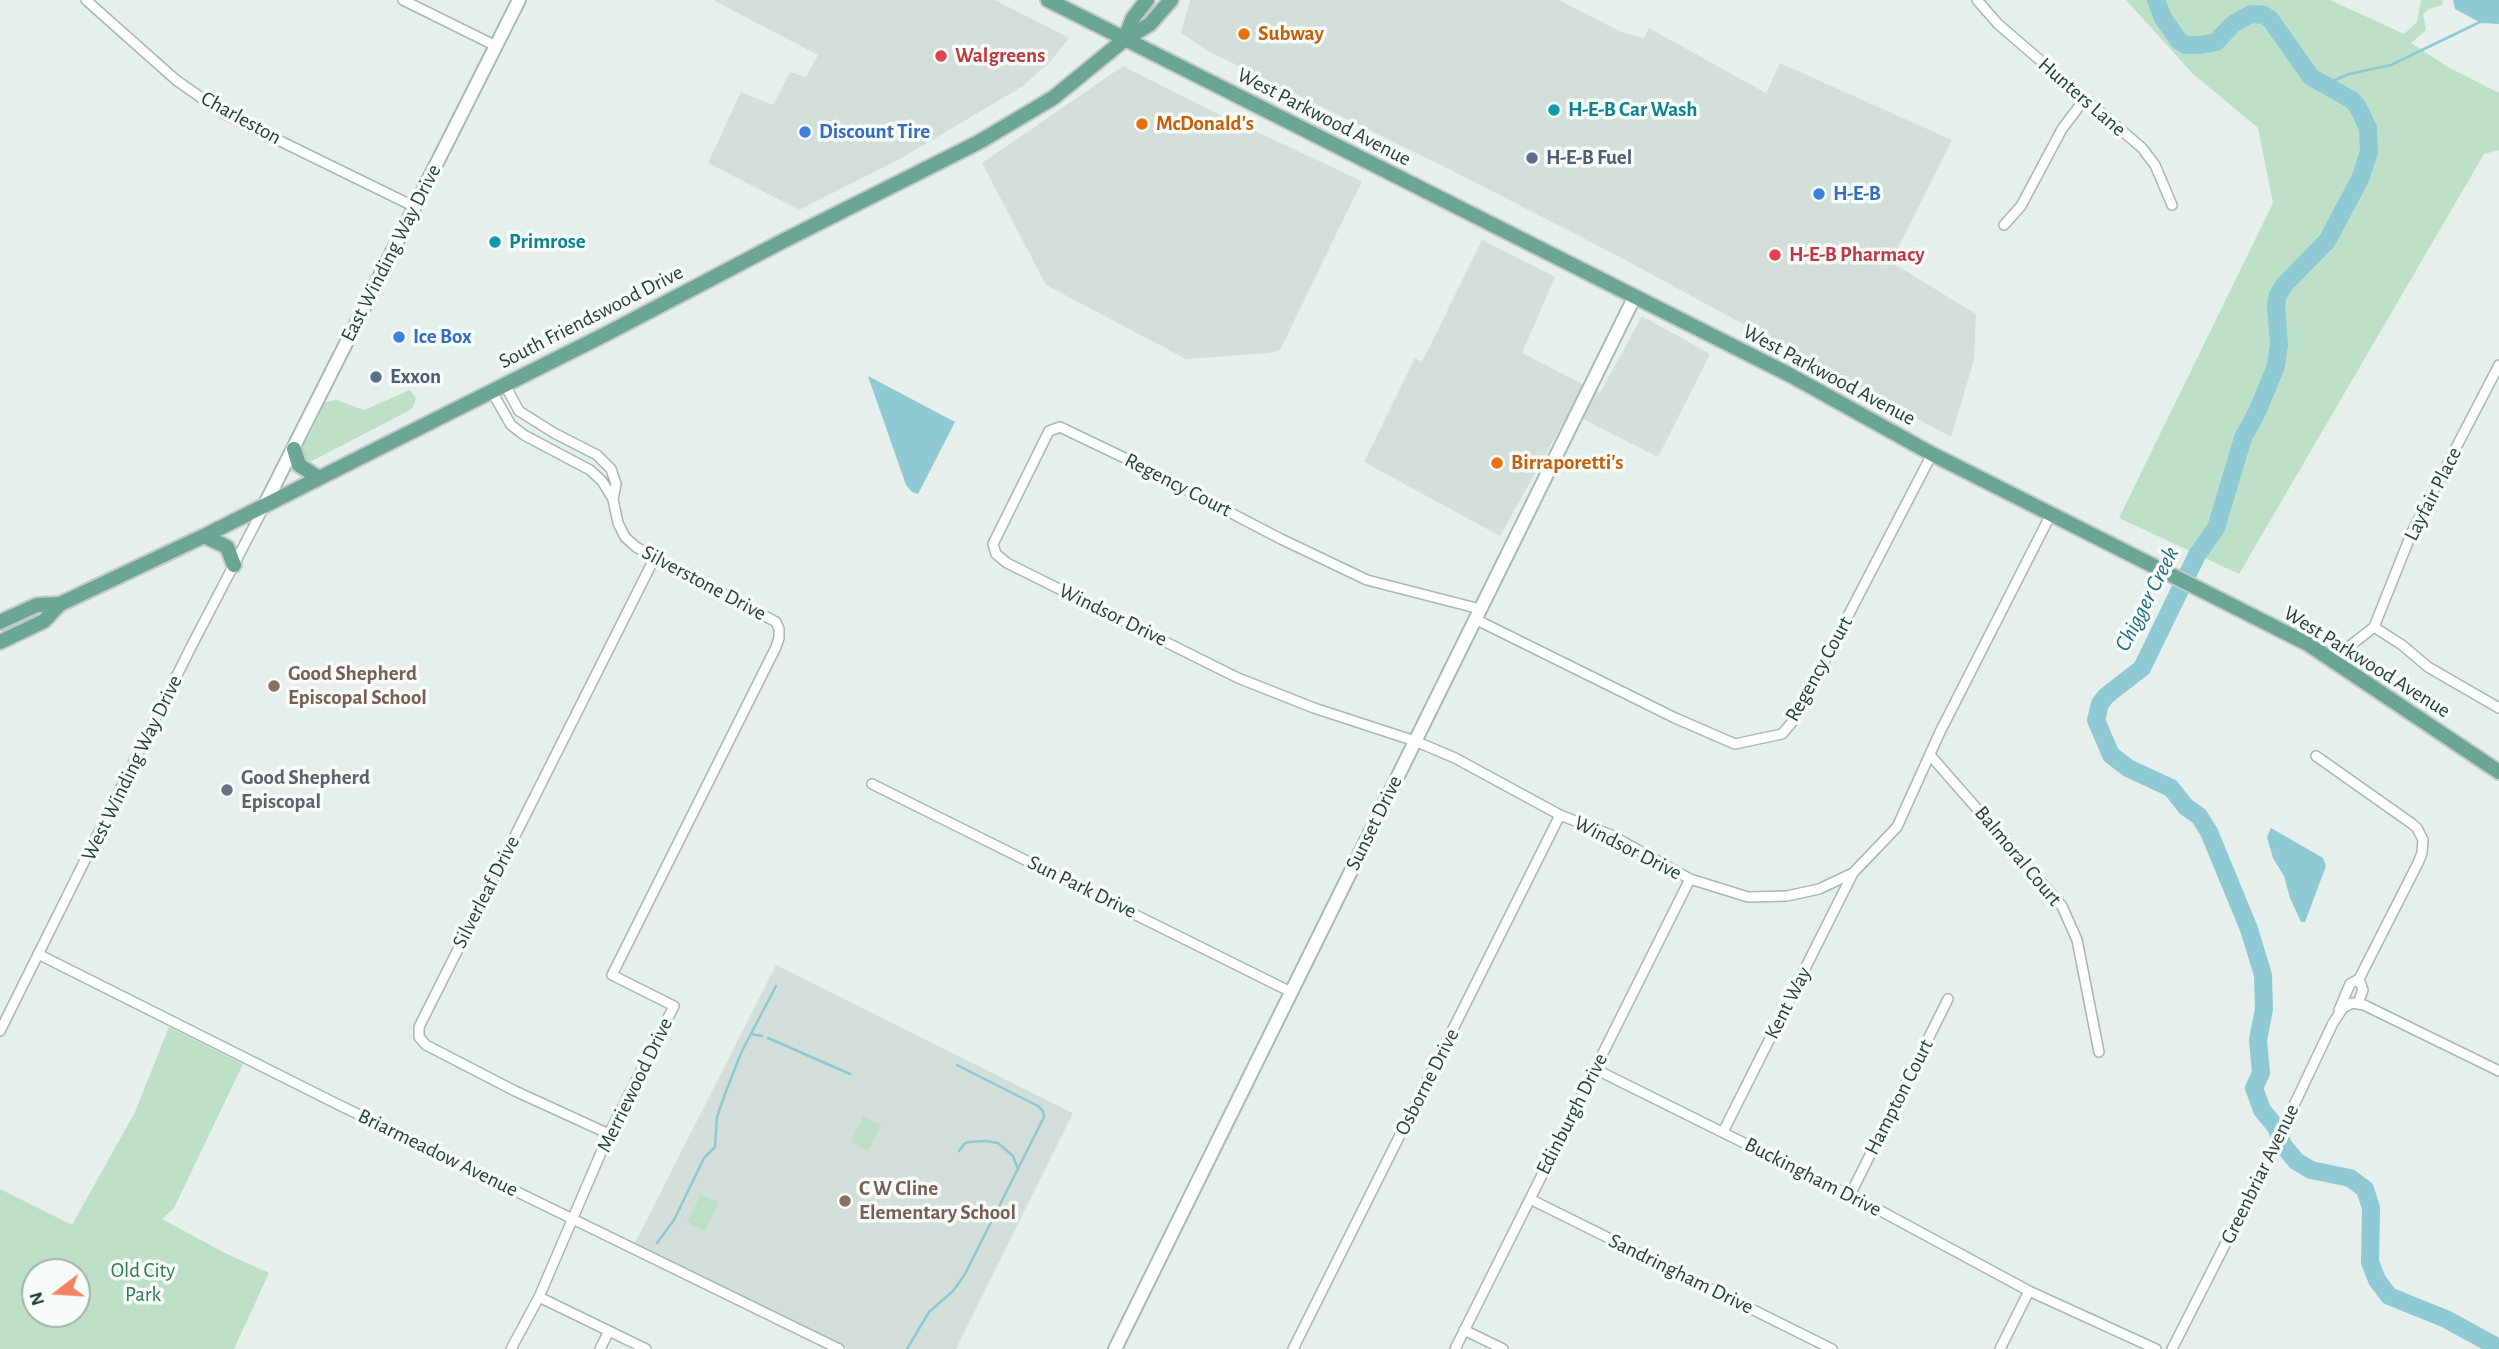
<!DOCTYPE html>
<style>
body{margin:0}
#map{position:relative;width:2499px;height:1349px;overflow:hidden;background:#e6efeb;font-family:"Alegreya Sans",sans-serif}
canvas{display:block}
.north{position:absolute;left:21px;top:1258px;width:70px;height:70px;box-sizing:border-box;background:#f7fbf9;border:2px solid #a3b1ad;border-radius:50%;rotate:253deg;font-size:19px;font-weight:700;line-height:28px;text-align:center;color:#24423a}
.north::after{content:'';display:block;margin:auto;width:24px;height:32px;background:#f4845f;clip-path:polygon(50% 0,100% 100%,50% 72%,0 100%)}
</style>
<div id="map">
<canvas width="2499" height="1349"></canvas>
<div class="north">N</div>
</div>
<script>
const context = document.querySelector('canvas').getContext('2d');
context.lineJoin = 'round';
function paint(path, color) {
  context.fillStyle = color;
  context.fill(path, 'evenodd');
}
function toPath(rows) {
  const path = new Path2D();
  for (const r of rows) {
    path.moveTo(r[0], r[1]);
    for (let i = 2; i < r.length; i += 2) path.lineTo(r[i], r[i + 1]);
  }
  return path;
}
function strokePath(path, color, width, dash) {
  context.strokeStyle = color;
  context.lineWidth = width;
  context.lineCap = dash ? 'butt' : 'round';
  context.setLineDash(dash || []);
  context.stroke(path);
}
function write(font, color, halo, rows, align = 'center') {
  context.font = font + ' "Alegreya Sans",sans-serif';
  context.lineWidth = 7;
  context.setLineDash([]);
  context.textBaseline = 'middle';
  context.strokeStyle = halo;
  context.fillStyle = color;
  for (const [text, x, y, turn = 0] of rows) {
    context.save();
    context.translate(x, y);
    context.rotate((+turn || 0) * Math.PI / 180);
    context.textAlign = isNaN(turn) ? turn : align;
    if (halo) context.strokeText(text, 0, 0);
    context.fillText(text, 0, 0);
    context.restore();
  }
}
paint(toPath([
 [713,0,995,0,1069,38,1051,61,1023,86,900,159,799,210,708,163,741,92,773,105,790,72,806,77,818,55],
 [1190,0,1559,0,1621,32,1644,38,1649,28,1766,93,1780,63,1952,140,1891,262,1976,314,1974,360,1951,437,1618,256,1449,169,1208,51,1181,33],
 [1123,66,1210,110,1362,181,1280,350,1269,353,1186,359,1046,285,982,163],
 [1482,240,1555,277,1522,353,1600,393,1642,316,1710,354,1658,457,1569,412,1500,536,1364,462,1415,358,1422,362],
 [776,965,1073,1113,956,1349,848,1349,635,1243]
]), '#d4dfda');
paint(toPath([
 [2126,0,2330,0,2404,34,2417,22,2421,0,2443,0,2442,5,2429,9,2423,14,2426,30,2411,43,2448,67,2499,93,2499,150,2484,154,2239,574,2119,518,2273,203,2258,128,2193,74],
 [410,390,416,398,412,409,312,461,304,460,301,450,305,439,307,440,325,402,336,400,364,410],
 [169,1027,243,1064,174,1208,162,1219,225,1253,269,1273,234,1349,0,1349,0,1189,72,1225,135,1112],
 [35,1272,77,1272,77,1314,35,1314],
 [863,1117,881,1125,868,1151,851,1142],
 [701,1194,719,1203,705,1231,687,1222]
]), '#bfe0c8');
paint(toPath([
 [2453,0,2499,0,2499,24,2481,23,2455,9],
 [868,376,955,422,918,494,912,492,906,485],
 [2271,828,2323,858,2326,866,2305,922,2301,922,2290,898,2284,876,2273,858,2267,837]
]), '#8ec9d4');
strokePath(toPath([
 [2324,85,2349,74,2391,65,2480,22],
 [751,1034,762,1036],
 [768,1038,850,1074],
 [959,1151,965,1143,970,1142,986,1141,998,1143,1013,1156,1018,1169],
 [657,1243,674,1220,704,1158,715,1147,717,1117,725,1094,741,1053,776,986],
 [907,1349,929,1312,953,1291,965,1274,1044,1117,1043,1111,1038,1106,957,1065]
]), '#8ec9d4', 2.5);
strokePath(toPath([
 [2156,0,2163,18,2179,41,2186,45,2201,45,2216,42,2233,24,2251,14,2264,15,2270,19,2311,77,2352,100,2358,107,2368,128,2369,152,2360,179,2327,241,2284,285,2278,295,2276,305,2279,344,2276,366,2258,410,2243,438,2216,528,2197,555,2142,668,2106,696,2100,704,2096,720,2111,755,2128,768,2171,788,2186,807,2199,816,2209,832,2249,929,2263,975,2264,1009,2258,1040,2261,1073,2254,1088,2262,1110,2276,1127,2283,1145,2296,1161,2311,1170,2350,1178,2365,1189,2371,1208,2370,1262,2377,1280,2389,1296,2446,1319,2499,1348]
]), '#8ec9d4', 18);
const street = toPath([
 [86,0,176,80,223,113,415,207],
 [403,0,496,46],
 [1977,0,1998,24,2142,148,2155,165,2172,205],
 [2004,225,2021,206,2062,129,2084,100],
 [505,385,519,411,554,433,597,455,611,469,616,484,613,499,618,523,625,537,636,547,776,622,779,629,779,638,776,647,612,975,674,1006,609,1134,539,1297,511,1349],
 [492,392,511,425,524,435,590,470,602,481,613,499],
 [1480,609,1367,580,1281,539,1131,461,1060,427,1049,431,993,544,996,554,1007,563,1238,678,1314,708,1415,741,1455,758,1560,815,1611,835,1690,879,1748,897,1787,896,1819,889,1853,873,1897,827,1940,732,2051,514],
 [1475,619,1675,718,1735,744,1782,734,1794,720,1932,454],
 [2374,627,2402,645,2428,667,2499,708],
 [2332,660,2374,627,2412,532,2499,365],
 [1930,755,2062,906,2077,940,2099,1052],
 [2316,756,2411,823,2417,828,2423,840,2422,853,2418,863,2359,979,2350,984,2339,1010],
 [872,784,1291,992],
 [38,954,333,1102,839,1349],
 [2358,1003,2363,990,2359,979],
 [0,1031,191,647,264,507],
 [1595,1069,1879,1210,2029,1291,2156,1349],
 [1723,1132,1853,873],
 [609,1134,515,1091,426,1045,419,1037,419,1027,655,557],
 [1850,1195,1948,999],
 [1530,1199,1832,1349],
 [539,1297,646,1349],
 [1464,1330,1503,1349],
 [600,1349,609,1331],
 [1293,1349,1560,815],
 [1455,1349,1690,879],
 [2000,1349,2029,1291],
 [2172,1349,2267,1162,2333,1023,2343,1008,2352,1003,2364,1005,2499,1071]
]);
const secondary = toPath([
 [264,506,519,0],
 [1115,1349,1634,298]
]);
const primary = toPath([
 [1048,0,1790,375,1932,454,2308,644,2499,772],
 [1124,40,1133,18,1147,0],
 [294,449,299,465,319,478],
 [204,536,227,547,234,565],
 [0,622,37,605,60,604,204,536,606,334,783,241,979,142,1053,98,1124,40,1150,24,1171,0],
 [0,642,44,621,60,604]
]);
strokePath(street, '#a8b8b2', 12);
strokePath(secondary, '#a4bbb3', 16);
strokePath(primary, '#c2cac8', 18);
strokePath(street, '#fff', 9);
strokePath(secondary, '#fff', 12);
strokePath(primary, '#6aa596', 14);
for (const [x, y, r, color] of [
 [1244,34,7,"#e8710a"],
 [941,56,7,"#e0444e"],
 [1554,110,7,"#0f9aa8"],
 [1142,124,7,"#e8710a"],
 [805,132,7,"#3f7fe0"],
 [1532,158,7,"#5c6f8a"],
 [1819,194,7,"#3f7fe0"],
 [495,242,7,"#0f9aa8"],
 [1775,255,7,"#e0444e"],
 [399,337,7,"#3f7fe0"],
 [376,377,7,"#5c6f8a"],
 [1497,463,7,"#e8710a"],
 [274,686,7,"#8d6e63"],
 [227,790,7,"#6b7280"],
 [845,1201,7,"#8d6e63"]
]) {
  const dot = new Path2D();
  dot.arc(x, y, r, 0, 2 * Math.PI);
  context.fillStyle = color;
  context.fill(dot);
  strokePath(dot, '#f7fbf9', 2.5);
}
write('bold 21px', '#c56008', '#f7fbf9', [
 ["Subway",1258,34],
 ["McDonald's",1156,124],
 ["Birraporetti's",1511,463]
], 'left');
write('bold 21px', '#be3a42', '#f7fbf9', [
 ["Walgreens",955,56],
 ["H-E-B Pharmacy",1789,255]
], 'left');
write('21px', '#24423a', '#f7fbf9', [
 ["Hunters Lane",2082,97,41],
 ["West Parkwood Avenue",1324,117,27],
 ["Charleston",241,118,29],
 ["East Winding Way Drive",391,253,-63],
 ["South Friendswood Drive",591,317,-27],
 ["West Parkwood Avenue",1829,375,28],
 ["Regency Court",1178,485,27],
 ["Layfair Place",2433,494,-63],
 ["Silverstone Drive",704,583,28],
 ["Windsor Drive",1113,615,26],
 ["West Parkwood Avenue",2367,662,32],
 ["Regency Court",1819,669,-61],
 ["West Winding Way Drive",132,768,-64],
 ["Sunset Drive",1374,823,-64],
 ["Windsor Drive",1628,848,27],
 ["Balmoral Court",2018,856,50],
 ["Sun Park Drive",1082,887,26],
 ["Silverleaf Drive",486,892,-63],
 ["Kent Way",1788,1003,-63],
 ["Osborne Drive",1427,1082,-63],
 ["Merriewood Drive",635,1085,-64],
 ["Hampton Court",1899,1097,-63],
 ["Edinburgh Drive",1572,1114,-63],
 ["Briarmeadow Avenue",438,1153,26],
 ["Greenbriar Avenue",2260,1174,-64],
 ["Buckingham Drive",1813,1177,27],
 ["Sandringham Drive",1681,1274,26]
]);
write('bold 21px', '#0d838f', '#f7fbf9', [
 ["H-E-B Car Wash",1568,110],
 ["Primrose",509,242]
], 'left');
write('bold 21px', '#366cbe', '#f7fbf9', [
 ["Discount Tire",819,132],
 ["H-E-B",1833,194],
 ["Ice Box",413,337]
], 'left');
write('bold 21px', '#4e5e75', '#f7fbf9', [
 ["H-E-B Fuel",1546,158],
 ["Exxon",390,377]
], 'left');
write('bold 21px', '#785e54', '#f7fbf9', [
 ["Good Shepherd",288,674],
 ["Episcopal School",288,698],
 ["C W Cline",859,1189],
 ["Elementary School",859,1213]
], 'left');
write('bold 21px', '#5b616d', '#f7fbf9', [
 ["Good Shepherd",241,778],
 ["Episcopal",241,802]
], 'left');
write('21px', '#2d7a4b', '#f7fbf9', [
 ["Old City",143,1271],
 ["Park",143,1295]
]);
write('italic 23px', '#1c6f80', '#f7fbf9', [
 ["Chigger Creek",2147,599,-63]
]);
</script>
